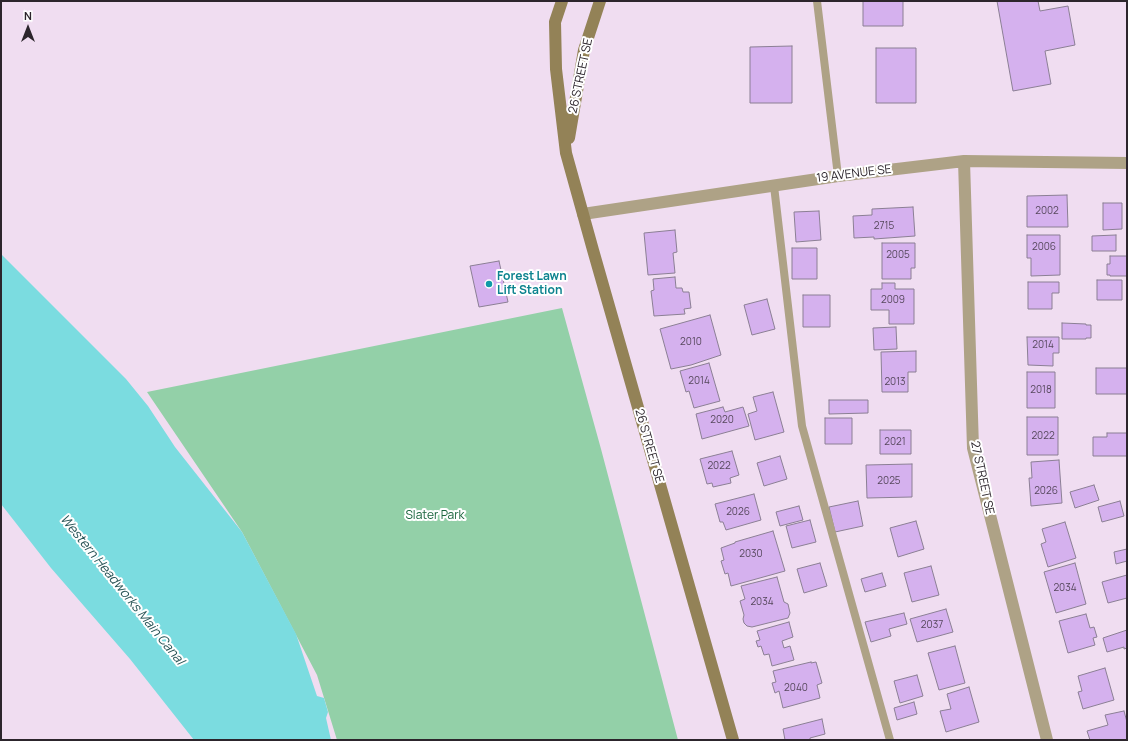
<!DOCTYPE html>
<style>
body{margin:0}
#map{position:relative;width:1128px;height:741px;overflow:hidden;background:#f0ddf1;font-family:Manrope,sans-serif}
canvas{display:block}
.frame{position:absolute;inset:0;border:2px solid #2c252c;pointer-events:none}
.north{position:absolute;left:8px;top:8px;width:40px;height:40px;-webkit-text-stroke:3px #fff;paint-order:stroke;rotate:0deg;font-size:11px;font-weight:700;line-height:16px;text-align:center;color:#2c252c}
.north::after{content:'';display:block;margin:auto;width:14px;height:18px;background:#2c252c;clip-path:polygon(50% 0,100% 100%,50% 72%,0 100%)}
</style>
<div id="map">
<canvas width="1128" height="741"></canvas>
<div class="frame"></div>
<div class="north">N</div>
</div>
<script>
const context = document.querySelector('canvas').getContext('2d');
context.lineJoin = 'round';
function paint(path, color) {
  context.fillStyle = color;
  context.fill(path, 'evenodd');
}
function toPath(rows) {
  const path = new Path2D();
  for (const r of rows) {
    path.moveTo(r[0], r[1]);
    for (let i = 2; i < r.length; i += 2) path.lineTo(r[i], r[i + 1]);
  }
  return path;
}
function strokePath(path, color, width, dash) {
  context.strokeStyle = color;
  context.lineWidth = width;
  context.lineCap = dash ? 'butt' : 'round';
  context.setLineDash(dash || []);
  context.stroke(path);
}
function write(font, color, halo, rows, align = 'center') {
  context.font = font + ' Manrope,sans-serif';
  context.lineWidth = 4;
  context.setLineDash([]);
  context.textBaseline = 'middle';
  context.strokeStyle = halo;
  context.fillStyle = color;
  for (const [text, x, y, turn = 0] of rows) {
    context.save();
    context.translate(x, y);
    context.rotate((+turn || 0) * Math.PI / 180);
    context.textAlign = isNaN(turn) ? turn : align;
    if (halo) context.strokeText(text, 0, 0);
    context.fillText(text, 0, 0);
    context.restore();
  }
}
paint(toPath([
 [562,308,601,449,678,740,337,740,317,675,242,532,147,392]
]), '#93d0a8');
paint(toPath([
 [1,254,126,379,148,406,175,447,242,532,296,634,317,696,324,698,328,712,326,718,331,740,194,740,130,659,51,568,1,504]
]), '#7bdce0');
const building = toPath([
 [863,1,903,1,903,26,863,26,863,1],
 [997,1,1038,1,1040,11,1068,6,1075,45,1045,51,1051,84,1013,91,997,1],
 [792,46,792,103,750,103,750,47,792,46],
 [876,48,916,48,916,103,876,103,876,48],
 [1067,195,1068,227,1027,227,1027,196,1067,195],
 [1103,203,1122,203,1122,229,1103,230,1103,203],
 [913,207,915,236,874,239,874,237,854,238,853,216,872,215,872,209,913,207],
 [819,211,821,240,796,242,794,212,819,211],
 [675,230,677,252,673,253,675,273,648,275,644,233,675,230],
 [1027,235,1060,235,1060,275,1031,276,1031,258,1027,258,1027,235],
 [1116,235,1116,251,1092,251,1092,236,1116,235],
 [882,243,915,243,915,268,911,268,911,279,882,279,882,243],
 [792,248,817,248,817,279,792,279,792,248],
 [1110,256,1127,256,1127,276,1110,276,1110,275,1107,275,1107,264,1110,264,1110,256],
 [499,261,508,302,479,307,470,266,499,261],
 [675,277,676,288,682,288,683,292,689,292,691,308,684,309,685,314,654,316,651,291,654,290,653,279,675,277],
 [1097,280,1122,280,1122,300,1097,300,1097,280],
 [1028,282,1059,282,1059,293,1052,293,1052,309,1028,309,1028,282],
 [882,283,895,283,895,289,914,289,914,324,889,324,889,310,871,310,871,289,882,289,882,283],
 [803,295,830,295,830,327,803,327,803,295],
 [767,299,775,329,752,335,744,305,767,299],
 [710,315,721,355,691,365,671,369,660,329,710,315],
 [1062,323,1086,324,1086,325,1091,325,1091,338,1086,338,1086,339,1062,339,1062,323],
 [896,327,897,349,874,350,873,328,896,327],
 [1027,337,1059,337,1059,353,1053,353,1053,366,1028,365,1027,337],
 [916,351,916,372,908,372,908,392,882,392,881,352,916,351],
 [709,363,720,401,694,408,689,391,686,392,680,371,709,363],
 [1096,368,1127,368,1127,394,1096,394,1096,368],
 [1027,372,1055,372,1055,408,1027,408,1027,372],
 [773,392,784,432,755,440,748,414,757,411,753,397,773,392],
 [829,400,868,400,868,413,829,414,829,400],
 [723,407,725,412,743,407,749,426,702,439,696,414,723,407],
 [1027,417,1058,417,1058,455,1027,455,1027,417],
 [825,418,852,418,852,444,825,444,825,418],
 [880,430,911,430,911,454,880,454,880,430],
 [1107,433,1127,433,1127,456,1093,456,1093,437,1107,437,1107,433],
 [732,451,739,475,730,478,731,483,713,487,712,483,707,484,700,459,732,451],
 [780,456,787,479,764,486,757,463,780,456],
 [1059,460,1062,503,1031,506,1029,478,1032,478,1031,462,1059,460],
 [912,464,912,497,867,498,866,465,912,464],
 [1094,485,1099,500,1075,508,1070,492,1094,485],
 [754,494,761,520,726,530,723,522,720,522,715,504,754,494],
 [858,501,863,526,835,532,829,507,858,501],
 [1120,501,1124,516,1102,522,1098,507,1120,501],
 [799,506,803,520,780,526,776,512,799,506],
 [810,520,816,542,792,548,786,526,810,520],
 [916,521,924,549,898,557,890,528,916,521],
 [1065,522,1076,558,1048,567,1041,544,1046,542,1042,529,1065,522],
 [773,531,785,571,731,586,728,573,725,574,721,561,724,560,721,548,735,543,735,542,773,531],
 [1127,549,1127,561,1116,564,1114,552,1127,549],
 [820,563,827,586,804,593,797,569,820,563],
 [1075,563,1086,604,1056,613,1044,572,1075,563],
 [931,566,939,595,912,602,904,573,931,566],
 [882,573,886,586,865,592,861,579,882,573],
 [1127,575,1127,598,1108,603,1102,582,1127,575],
 [777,577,784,602,788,604,790,613,788,618,752,627,747,626,744,623,743,619,744,615,740,601,745,599,741,586,777,577],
 [946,609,953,632,917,642,910,619,946,609],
 [904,613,907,624,889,629,891,636,871,642,865,622,904,613],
 [1086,614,1090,628,1094,627,1097,637,1093,638,1095,645,1068,653,1059,621,1086,614],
 [789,622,793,637,782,641,784,648,790,646,794,660,772,666,769,654,764,655,761,646,758,647,756,641,760,640,757,631,789,622],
 [1127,630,1127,648,1124,649,1124,647,1107,652,1103,638,1127,630],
 [955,646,965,683,939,690,928,653,955,646],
 [811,662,811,663,816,662,822,683,817,685,820,698,783,708,779,691,775,693,772,683,776,682,773,671,811,662],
 [1105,668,1114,700,1083,709,1078,692,1082,691,1078,676,1105,668],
 [917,675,923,696,900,703,894,681,917,675],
 [969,687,979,722,946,732,940,711,951,709,947,694,969,687],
 [914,702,917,714,897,720,894,708,914,702],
 [1124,711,1127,722,1127,740,1090,740,1087,731,1108,725,1105,715,1124,711],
 [822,719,825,734,810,738,810,740,785,740,783,729,822,719]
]);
paint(building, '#d5b1ee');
strokePath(building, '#8b7f94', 1);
strokePath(toPath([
 [817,1,838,176],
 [774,186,802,426,890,740]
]), '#aea286', 8);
strokePath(toPath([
 [964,161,973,448,1047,740],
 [583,214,838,176,964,161,1127,163]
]), '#aea286', 12);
strokePath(toPath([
 [562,1,555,22,556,69,566,153,593,250,733,740],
 [569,138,584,50,600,1]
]), '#938257', 12);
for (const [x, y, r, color] of [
 [489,284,4,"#0f9aa8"]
]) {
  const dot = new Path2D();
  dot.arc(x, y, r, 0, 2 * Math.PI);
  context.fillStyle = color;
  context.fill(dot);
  strokePath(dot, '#fff', 1.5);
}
write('10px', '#56485c', null, [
 ["2002",1047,211],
 ["2715",884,226],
 ["2006",1044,247],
 ["2005",898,255],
 ["2009",893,300],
 ["2010",691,342],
 ["2014",1043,345],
 ["2014",699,381],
 ["2013",895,382],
 ["2018",1041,390],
 ["2020",722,420],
 ["2022",1043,436],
 ["2021",895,442],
 ["2022",719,466],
 ["2025",889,481],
 ["2026",1046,491],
 ["2026",738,512],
 ["2030",751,554],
 ["2034",1065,588],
 ["2034",762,602],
 ["2037",932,625],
 ["2040",796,688]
]);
write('12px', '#2c252c', '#fff', [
 ["26 STREET SE",581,76,-78],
 ["19 AVENUE SE",854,174,-7],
 ["26 STREET SE",649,446,74],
 ["27 STREET SE",982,478,78]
]);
write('bold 12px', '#0d838f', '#fff', [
 ["Forest Lawn",497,277],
 ["Lift Station",497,291]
], 'left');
write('12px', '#1a653d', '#fff', [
 ["Slater Park",435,516]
]);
write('italic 13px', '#285456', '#fff', [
 ["Western Headworks Main Canal",122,590,51]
]);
</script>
